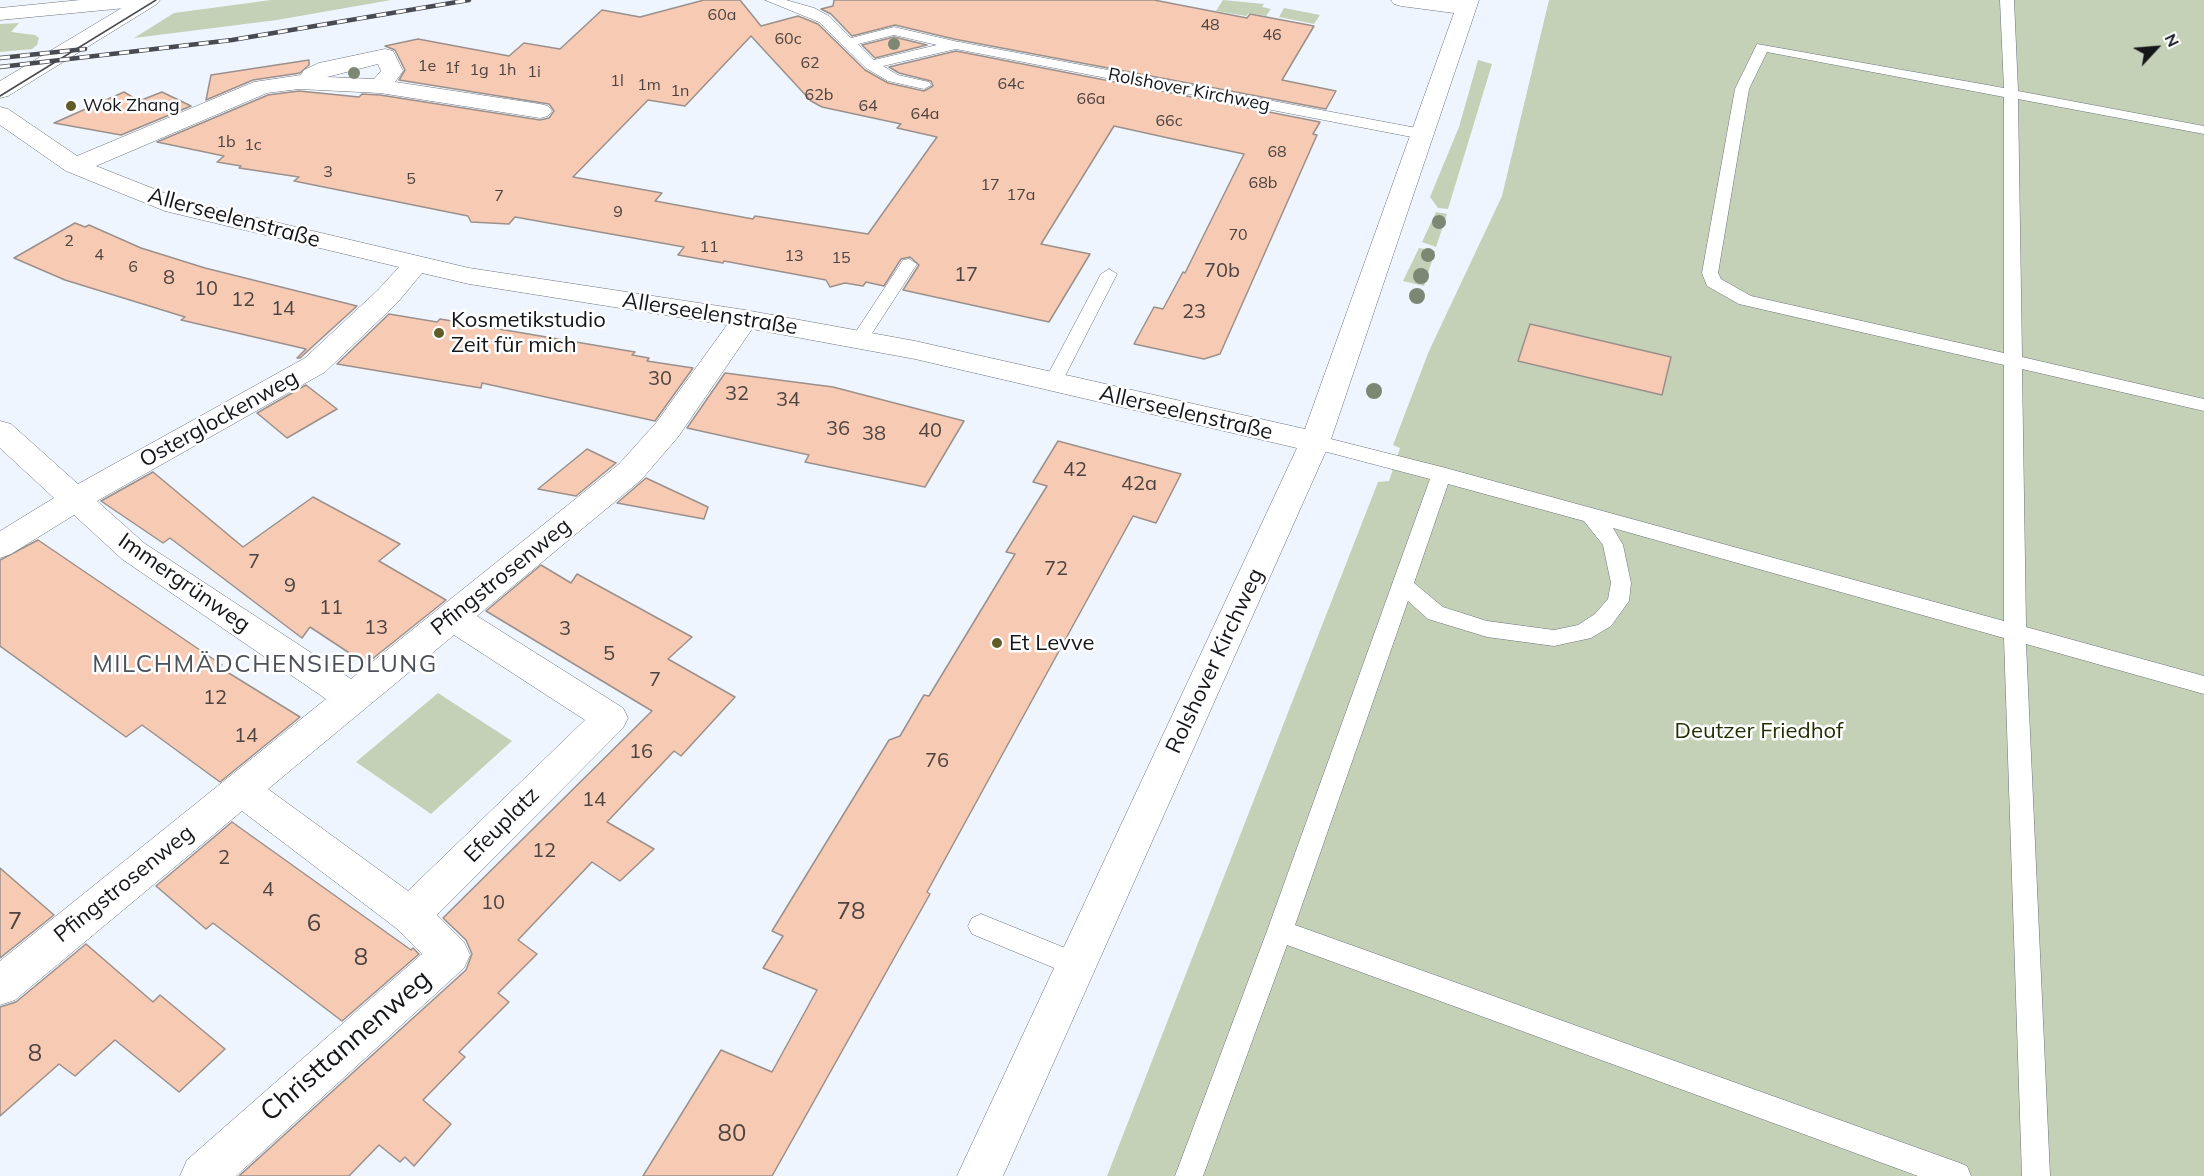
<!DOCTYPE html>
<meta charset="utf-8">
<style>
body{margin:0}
#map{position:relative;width:2204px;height:1176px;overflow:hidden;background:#eef5ff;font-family:Mulish,sans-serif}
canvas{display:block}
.north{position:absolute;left:2126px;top:18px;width:60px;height:60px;-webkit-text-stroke:4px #fff;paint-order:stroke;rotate:64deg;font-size:16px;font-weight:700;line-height:24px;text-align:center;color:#14161a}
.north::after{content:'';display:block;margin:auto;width:21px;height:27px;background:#14161a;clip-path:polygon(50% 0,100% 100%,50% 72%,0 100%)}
</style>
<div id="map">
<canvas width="2204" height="1176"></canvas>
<div class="north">N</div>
</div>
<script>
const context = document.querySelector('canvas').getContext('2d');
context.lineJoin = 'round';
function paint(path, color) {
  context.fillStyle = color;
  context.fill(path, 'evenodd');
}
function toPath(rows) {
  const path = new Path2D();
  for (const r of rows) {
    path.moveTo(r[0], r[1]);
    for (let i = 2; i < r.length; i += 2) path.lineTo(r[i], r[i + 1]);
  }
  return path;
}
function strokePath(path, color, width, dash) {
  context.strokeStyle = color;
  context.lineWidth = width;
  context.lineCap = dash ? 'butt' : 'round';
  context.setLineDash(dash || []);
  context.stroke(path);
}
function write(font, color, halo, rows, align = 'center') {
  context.font = font + ' Mulish,sans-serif';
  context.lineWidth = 5;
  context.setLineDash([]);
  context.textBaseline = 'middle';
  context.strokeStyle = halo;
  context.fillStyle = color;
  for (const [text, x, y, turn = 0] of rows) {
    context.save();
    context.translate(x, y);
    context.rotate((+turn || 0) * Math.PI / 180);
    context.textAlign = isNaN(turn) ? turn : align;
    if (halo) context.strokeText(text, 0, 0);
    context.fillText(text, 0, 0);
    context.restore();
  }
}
paint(toPath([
 [271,0,391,0,277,20,134,38,174,13],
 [1223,0,1264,4,1262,7,1271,9,1266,16,1249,13,1246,16,1216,11],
 [1549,0,2204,0,2204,1176,1107,1176,1378,482,1389,481,1400,448,1393,445,1429,351,1502,196],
 [1284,8,1320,15,1314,24,1279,17],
 [19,23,11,32,35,35,39,38,37,45,32,49,0,52,0,24],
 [1478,60,1492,64,1448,209,1438,208,1430,197,1459,127],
 [1436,212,1447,214,1436,247,1422,242],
 [1419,248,1435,251,1424,286,1403,281],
 [438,693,512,741,431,814,356,762]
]), '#c4d1b7');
const building = toPath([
 [704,0,740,0,761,26,798,16,818,24,865,70,888,83,924,91,933,86,931,81,899,73,889,67,956,51,1320,122,1313,134,1317,135,1220,354,1204,359,1134,344,1154,307,1163,309,1183,272,1185,273,1244,154,1173,139,1114,126,1041,244,1090,254,1049,322,903,290,919,265,910,257,901,259,884,286,866,282,863,286,845,283,830,287,826,280,724,261,723,263,678,255,684,247,515,217,509,224,471,222,468,216,294,181,299,177,239,168,241,166,217,162,224,156,157,142,268,95,299,91,359,97,362,94,380,95,540,120,549,118,554,111,549,104,399,80,405,70,395,50,385,46,418,39,509,56,524,43,560,49,602,10,640,17,704,0],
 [751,36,811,101,822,107,901,124,897,128,937,137,868,234,755,216,753,219,655,201,662,193,573,177,648,100,685,106,751,36],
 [834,0,1154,0,1247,18,1250,14,1314,26,1282,80,1336,91,1326,109,954,39,895,25,852,36,831,14,821,9,833,6,834,0],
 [894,37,927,45,875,58,862,45,894,37],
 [309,60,309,65,300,73,253,80,206,100,211,75,309,60],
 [124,92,139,101,162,92,191,106,121,135,54,123,124,92],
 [75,223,85,227,89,225,141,248,205,268,357,306,300,358,297,358,306,349,181,320,185,317,65,280,14,258,75,223],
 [389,314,437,322,440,319,635,352,632,355,649,358,647,361,693,368,655,421,482,383,481,388,337,364,389,314],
 [1530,324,1671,357,1662,395,1518,361,1530,324],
 [725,373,833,387,964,421,925,487,805,462,809,455,687,428,725,373],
 [306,385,337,409,287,438,257,413,306,385],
 [1058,441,1181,474,1156,523,1133,516,927,892,930,894,772,1176,643,1176,721,1050,772,1072,817,990,763,968,783,936,772,931,889,740,900,736,924,695,929,696,1015,554,1006,552,1047,486,1033,482,1058,441],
 [587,449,616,463,576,496,538,489,587,449],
 [153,472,243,547,313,497,400,544,379,561,446,600,366,664,310,627,302,638,170,538,163,543,101,501,153,472],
 [646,478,708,507,704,519,617,503,646,478],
 [38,540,222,665,219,667,300,717,220,782,142,725,126,737,0,646,0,560,38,540],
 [541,565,571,583,577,574,692,637,668,659,735,697,681,756,674,751,607,822,654,849,620,881,592,862,518,940,537,954,498,993,509,1002,459,1052,465,1057,423,1100,451,1124,414,1166,405,1157,400,1162,379,1145,349,1176,239,1176,466,970,472,954,466,940,443,918,652,711,486,611,541,565],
 [232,822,411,950,413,948,419,954,342,1021,213,923,206,929,156,886,232,822],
 [0,868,54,915,0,958,0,868],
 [86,944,153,1002,160,995,225,1049,179,1092,115,1040,75,1076,59,1064,0,1116,0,1007,16,1002,86,944]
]);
paint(building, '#f7cab3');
strokePath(building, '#9b908b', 1.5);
const service = toPath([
 [765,0,786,0,814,8,829,16,851,38,894,27,954,41,1422,129,1430,134,1422,139,956,49,883,66,898,75,929,82,931,85,924,89,888,81,866,68,819,22,765,0],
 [894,35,937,45,874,60,858,44,894,35],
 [2000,0,2014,0,2018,91,2204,126,2204,134,2018,99,2022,357,2204,399,2204,411,2022,369,2026,627,2204,676,2204,694,2026,644,2050,1176,2022,1176,2004,638,1613,528,1623,545,1631,583,1629,601,1611,626,1591,638,1554,646,1487,637,1428,619,1408,601,1295,925,1957,1162,1967,1166,1971,1176,1918,1176,1287,945,1203,1176,1175,1176,1267,931,1430,479,1308,447,1305,442,1308,437,1315,435,1442,467,2004,621,2004,365,1739,304,1707,286,1702,273,1735,89,1757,44,2004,88,2000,0],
 [1767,52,2004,97,2004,353,1751,296,1721,279,1718,273,1749,89,1767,52],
 [1448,484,1584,521,1603,545,1611,583,1608,599,1595,614,1578,625,1554,630,1487,621,1443,607,1414,583,1448,484],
 [909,259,917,264,865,344,853,344,850,340,853,336,903,260,909,259],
 [1109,269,1117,274,1062,382,1059,386,1047,386,1044,382,1101,274,1109,269],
 [981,914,1085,956,1089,965,1085,974,1076,977,972,934,968,926,972,918,981,914]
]);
const minor = toPath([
 [80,0,156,0,153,4,146,6,0,20,0,8,80,0],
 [1391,0,1479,0,1330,442,1003,1176,957,1176,1297,448,915,359,752,329,678,437,641,480,477,616,623,708,628,718,623,728,437,915,464,942,470,955,464,968,236,1176,180,1176,187,1160,422,954,396,928,242,811,15,1000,0,1005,0,961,326,699,122,559,74,515,11,554,0,558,0,531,54,498,0,448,0,421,11,424,78,484,305,358,378,290,399,267,165,211,66,171,0,125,0,107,8,109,77,156,254,82,301,75,304,70,319,63,385,49,393,51,403,71,395,82,540,104,548,106,552,111,548,116,540,118,380,93,299,89,267,93,96,166,182,200,469,268,745,310,915,341,1305,429,1454,13,1401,6,1394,4,1391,0],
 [378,64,381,71,374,79,327,77,378,64],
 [422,273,469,284,727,325,656,423,619,464,351,679,144,543,97,501,325,372,398,302,422,273],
 [454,635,585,720,408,891,268,789,454,635]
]);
const secondary = toPath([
 [135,0,160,0,157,4,8,96,0,98,0,81,135,0]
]);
strokePath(service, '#6d737b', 1);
strokePath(minor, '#6d737b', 1);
strokePath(secondary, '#6d737b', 1);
paint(service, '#fff');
paint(minor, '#fff');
paint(secondary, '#fff');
strokePath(toPath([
 [0,96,156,0]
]), '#474a50', 1.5);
const rail = toPath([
 [0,58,85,49],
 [0,67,232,40,469,0]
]);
strokePath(rail, '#474a50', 4.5);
strokePath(rail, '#fff', 3, [10]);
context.fillStyle = '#7c8873';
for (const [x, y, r] of [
 [894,44,6],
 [354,73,6],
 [1439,222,7],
 [1428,255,7],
 [1421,276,8],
 [1417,296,8],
 [1374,391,8]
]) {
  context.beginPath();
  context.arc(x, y, r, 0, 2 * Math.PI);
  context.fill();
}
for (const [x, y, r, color] of [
 [71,106,6,"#605b27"],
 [439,333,6,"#605b27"],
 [997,643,6,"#605b27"]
]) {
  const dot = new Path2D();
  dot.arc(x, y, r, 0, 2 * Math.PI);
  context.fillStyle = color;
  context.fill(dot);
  strokePath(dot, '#fff', 2);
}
write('16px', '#4d4340', null, [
 ["60a",722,15],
 ["48",1210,25],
 ["46",1272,35],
 ["60c",788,39],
 ["62",810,63],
 ["1e",427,66],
 ["1f",452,68],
 ["1g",479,70],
 ["1h",507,70],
 ["1i",534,72],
 ["1l",617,81],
 ["64c",1011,84],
 ["1m",649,85],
 ["1n",680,91],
 ["62b",819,95],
 ["66a",1091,99],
 ["64",868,106],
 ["64a",925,114],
 ["66c",1169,121],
 ["1b",226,142],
 ["1c",253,145],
 ["68",1277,152],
 ["3",328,172],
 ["5",411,179],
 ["68b",1263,183],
 ["17",990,185],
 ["17a",1021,195],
 ["7",499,196],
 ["9",618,212],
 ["70",1238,235],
 ["2",69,241],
 ["11",709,247],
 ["4",99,255],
 ["13",794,256],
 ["15",841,258],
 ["6",133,267]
]);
write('18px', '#14161a', '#fff', [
 ["Rolshover Kirchweg",1189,90,11]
]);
write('18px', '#14161a', '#fff', [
 ["Wok Zhang",83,106]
], 'left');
write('20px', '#4d4340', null, [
 ["70b",1222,271],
 ["17",966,275],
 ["8",169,278],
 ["10",206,289],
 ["12",243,300],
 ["14",283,309],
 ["23",1194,312],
 ["30",660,379],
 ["32",737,394],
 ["34",788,400],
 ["36",838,429],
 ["40",930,431],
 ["38",874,434],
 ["42",1075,470],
 ["42a",1139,484],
 ["7",254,562],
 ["72",1056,569],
 ["9",290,586],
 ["11",331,608],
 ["13",376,628],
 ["3",565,629],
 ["5",609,654],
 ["7",655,680],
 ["12",215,698],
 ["14",246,736],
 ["16",641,752],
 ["76",937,761],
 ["14",594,800],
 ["12",544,851],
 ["2",224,858],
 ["4",268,890],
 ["10",493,903]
]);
write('22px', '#14161a', '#fff', [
 ["Allerseelenstraße",234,218,15],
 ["Allerseelenstraße",710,314,9],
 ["Allerseelenstraße",1186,413,13],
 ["Osterglockenweg",219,419,-29],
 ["Pfingstrosenweg",501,577,-39],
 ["Immergrünweg",184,583,35],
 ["Rolshover Kirchweg",1215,661,-65],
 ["Efeuplatz",502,825,-45],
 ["Pfingstrosenweg",124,884,-39]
]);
write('22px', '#14161a', '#fff', [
 ["Kosmetikstudio",451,320],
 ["Zeit für mich",451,345],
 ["Et Levve",1009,643]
], 'left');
write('22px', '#1f2f01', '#fff', [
 ["Deutzer Friedhof",1759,731]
]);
context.letterSpacing = '1.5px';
write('24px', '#4c515a', '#fff', [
 ["MILCHMÄDCHENSIEDLUNG",265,665]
]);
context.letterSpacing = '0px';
write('24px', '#4d4340', null, [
 ["78",851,912],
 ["7",15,922],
 ["6",314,924],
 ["8",361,958],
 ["8",35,1054],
 ["80",732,1134]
]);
write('27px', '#14161a', '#fff', [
 ["Christtannenweg",346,1046,-41]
]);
</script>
